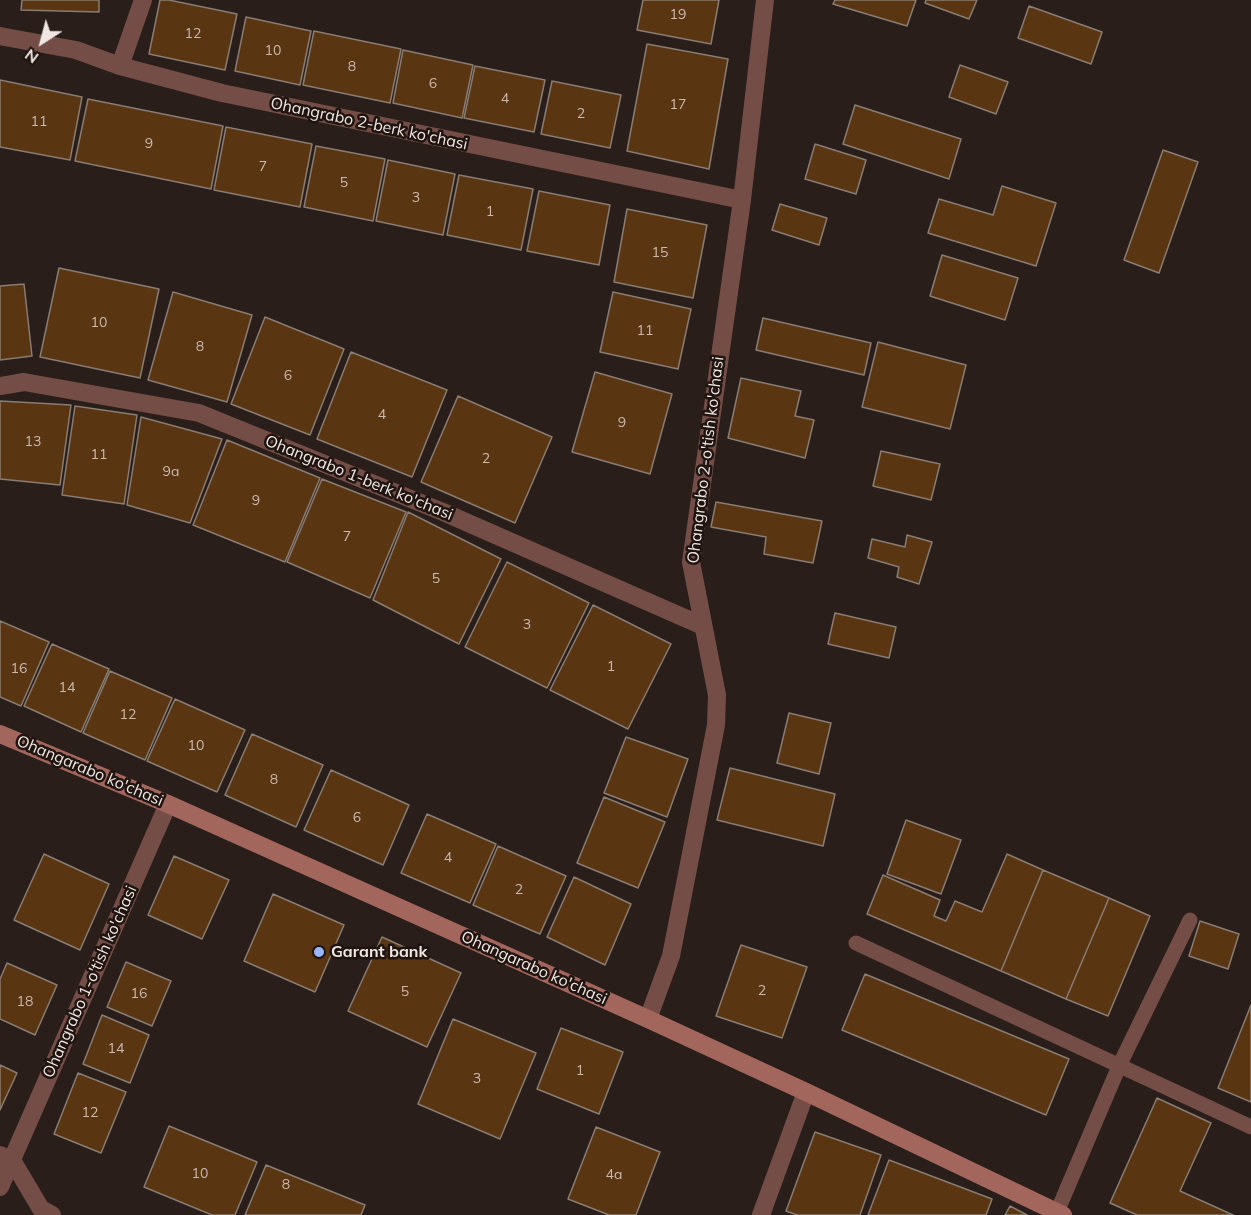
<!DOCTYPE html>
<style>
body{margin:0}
#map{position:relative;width:1251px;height:1215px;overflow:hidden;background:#291e19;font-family:Mulish,sans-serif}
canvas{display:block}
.north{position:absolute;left:12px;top:12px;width:60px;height:60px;-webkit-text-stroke:4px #1f1410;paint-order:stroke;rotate:216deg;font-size:16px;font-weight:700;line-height:24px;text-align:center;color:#f0e7e4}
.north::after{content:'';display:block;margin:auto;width:21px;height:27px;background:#f0e7e4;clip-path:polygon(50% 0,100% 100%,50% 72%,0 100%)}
</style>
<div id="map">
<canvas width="1251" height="1215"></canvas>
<div class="north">N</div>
</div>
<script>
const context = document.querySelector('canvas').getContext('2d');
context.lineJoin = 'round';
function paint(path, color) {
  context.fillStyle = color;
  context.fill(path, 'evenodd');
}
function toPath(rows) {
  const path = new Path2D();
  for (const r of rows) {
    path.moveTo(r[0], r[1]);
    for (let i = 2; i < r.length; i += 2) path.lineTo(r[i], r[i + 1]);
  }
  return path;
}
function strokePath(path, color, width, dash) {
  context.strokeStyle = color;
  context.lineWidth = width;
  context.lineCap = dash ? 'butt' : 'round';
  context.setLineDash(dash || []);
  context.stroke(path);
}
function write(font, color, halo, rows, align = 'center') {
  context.font = font + ' Mulish,sans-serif';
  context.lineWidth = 5;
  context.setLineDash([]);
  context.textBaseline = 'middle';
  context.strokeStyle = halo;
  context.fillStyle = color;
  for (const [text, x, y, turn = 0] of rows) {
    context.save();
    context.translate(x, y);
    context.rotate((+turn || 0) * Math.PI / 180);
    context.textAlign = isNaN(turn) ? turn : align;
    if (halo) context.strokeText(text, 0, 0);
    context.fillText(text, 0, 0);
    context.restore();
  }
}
const building = toPath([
 [22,0,99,0,99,12,21,10,22,0],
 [160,0,169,0,237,14,225,70,149,54,160,0],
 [643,0,719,0,711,44,637,30,643,0],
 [835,0,916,0,907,26,833,4,835,0],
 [926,0,977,0,969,19,925,3,926,0],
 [1029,6,1102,32,1091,64,1018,38,1029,6],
 [246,17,311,31,300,85,235,71,246,17],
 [314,31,401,49,390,103,303,85,314,31],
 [647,44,728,59,709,169,627,151,647,44],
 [403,50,473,65,462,118,393,103,403,50],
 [960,65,1008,82,996,114,949,97,960,65],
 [475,66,545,80,534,132,464,118,475,66],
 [0,80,82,97,70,160,0,147,0,80],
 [552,81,621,95,610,148,541,134,552,81],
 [88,99,223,126,211,189,75,161,88,99],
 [855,105,961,139,949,179,843,144,855,105],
 [226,127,312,144,300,207,214,190,226,127],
 [815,144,866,160,856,194,805,179,815,144],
 [316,146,385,159,373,221,304,207,316,146],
 [1163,150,1198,162,1159,273,1124,260,1163,150],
 [388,160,455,174,443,235,376,221,388,160],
 [459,175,533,189,521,250,447,235,459,175],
 [1002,186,1056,203,1036,266,928,233,939,199,993,215,1002,186],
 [539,191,610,205,599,265,527,251,539,191],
 [780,204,827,218,819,245,772,230,780,204],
 [627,209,707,225,693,298,614,282,627,209],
 [942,255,1018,278,1005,320,930,296,942,255],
 [59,268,159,289,140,378,40,357,59,268],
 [24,284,32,356,0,360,0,286,24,284],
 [173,292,252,315,227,402,148,380,173,292],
 [613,292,691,309,678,369,600,352,613,292],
 [265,317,344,349,310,435,231,404,265,317],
 [763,318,871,343,864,375,756,350,763,318],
 [878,342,966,365,950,429,862,407,878,342],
 [351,352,447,390,412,477,317,439,351,352],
 [595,372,672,394,650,474,572,452,595,372],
 [741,378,801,391,795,416,814,420,805,458,728,438,741,378],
 [458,396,552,437,515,523,421,482,458,396],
 [0,401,71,405,60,485,0,479,0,401],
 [75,406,137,415,124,504,62,495,75,406],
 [141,417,222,439,190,523,127,505,141,417],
 [227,440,320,478,285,562,193,525,227,440],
 [881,451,940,464,931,500,873,486,881,451],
 [322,479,406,512,370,598,287,562,322,479],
 [716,502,822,521,813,563,764,554,766,537,711,527,716,502],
 [408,512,501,559,459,644,373,600,408,512],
 [907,535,932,542,919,584,897,577,899,567,868,558,872,539,905,547,907,535],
 [507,562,589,603,547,688,465,647,507,562],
 [593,605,671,644,628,729,550,690,593,605],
 [835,613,896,627,889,658,828,644,835,613],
 [0,621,49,642,21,706,0,697,0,621],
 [52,644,109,669,81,732,24,706,52,644],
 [110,671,172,698,145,760,83,733,110,671],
 [175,699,245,730,217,792,147,761,175,699],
 [789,713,831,723,819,774,777,763,789,713],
 [252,734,323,765,296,827,225,795,252,734],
 [626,737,688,759,667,817,604,793,626,737],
 [730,768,835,794,823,846,717,820,730,768],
 [331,770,409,805,383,865,304,830,331,770],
 [604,797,665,822,638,888,577,863,604,797],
 [427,814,496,844,470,903,401,873,427,814],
 [906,820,961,840,941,894,887,874,906,820],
 [498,846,566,876,540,934,473,905,498,846],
 [44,854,109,884,80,950,14,920,44,854],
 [1007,854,1043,870,1001,971,867,914,883,875,940,900,934,916,946,921,955,901,982,912,1007,854],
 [174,856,229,880,202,939,148,915,174,856],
 [1043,870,1109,898,1066,999,1001,971,1043,870],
 [574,877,631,904,605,965,547,937,574,877],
 [273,894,344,925,315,992,244,961,273,894],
 [1109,898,1150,916,1108,1016,1066,999,1109,898],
 [1200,921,1239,934,1228,969,1189,956,1200,921],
 [382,937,461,973,427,1047,348,1011,382,937],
 [741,945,807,967,782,1038,716,1016,741,945],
 [126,962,171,981,152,1026,107,1007,126,962],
 [7,963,57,985,35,1035,0,1019,0,979,7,963],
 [865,974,1069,1059,1046,1115,842,1030,865,974],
 [1251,1005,1251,1102,1218,1088,1251,1005],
 [102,1015,149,1035,130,1083,83,1064,102,1015],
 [453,1019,536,1053,500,1139,418,1104,453,1019],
 [561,1028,623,1052,599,1114,537,1089,561,1028],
 [0,1065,17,1073,0,1110,0,1065],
 [78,1073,126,1092,101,1153,54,1134,78,1073],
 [1157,1098,1211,1123,1180,1191,1233,1215,1137,1215,1110,1203,1157,1098],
 [169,1126,257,1162,235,1215,212,1215,144,1187,169,1126],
 [596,1127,660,1152,636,1215,609,1215,568,1199,596,1127],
 [815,1132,881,1155,860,1215,797,1215,786,1211,815,1132],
 [889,1160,992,1199,986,1215,868,1215,889,1160],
 [266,1165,365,1205,361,1215,245,1215,266,1165],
 [1010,1206,1027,1215,1005,1215,1010,1206]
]);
paint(building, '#5a3512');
strokePath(building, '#887c73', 1.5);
strokePath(toPath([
 [856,943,1251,1127],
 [1057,1212,1120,1064,1190,920]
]), '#744d47', 15);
strokePath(toPath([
 [0,36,76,50,120,66,222,93,742,200],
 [120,66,143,0],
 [0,386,24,382,199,413,443,512,703,626],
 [648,1019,671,956,716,725,717,695,691,562,742,200,765,0],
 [0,1155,12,1160,41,1209,52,1215],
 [0,1187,168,804],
 [761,1215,806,1092]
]), '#744d47', 18);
strokePath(toPath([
 [0,734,168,804,648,1019,806,1092,1063,1215]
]), '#a3665c', 18);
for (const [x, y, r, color] of [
 [319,952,6,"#9ab5fd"]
]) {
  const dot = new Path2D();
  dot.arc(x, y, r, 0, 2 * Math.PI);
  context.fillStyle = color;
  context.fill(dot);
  strokePath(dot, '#1f1410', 2);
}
write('14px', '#cabab0', null, [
 ["19",678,15],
 ["12",193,34],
 ["10",273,51],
 ["8",352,67],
 ["6",433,84],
 ["4",505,99],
 ["17",678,105],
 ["2",581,114],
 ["11",39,122],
 ["9",149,144],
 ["7",263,167],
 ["5",344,183],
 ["3",416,198],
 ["1",490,212],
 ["15",660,253],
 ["10",99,323],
 ["11",645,331],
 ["8",200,347],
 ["6",288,376],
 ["4",382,415],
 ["9",622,423],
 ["13",33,442],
 ["11",99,455],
 ["2",486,459],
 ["9a",171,472],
 ["9",256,501],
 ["7",347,537],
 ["5",436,579],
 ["3",527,625],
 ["1",611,667],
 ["16",19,669],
 ["14",67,688],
 ["12",128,715],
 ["10",196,746],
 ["8",274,780],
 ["6",357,818],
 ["4",448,858],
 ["2",519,890],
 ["2",762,991],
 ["5",405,992],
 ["16",139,994],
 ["18",25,1002],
 ["14",116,1049],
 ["1",580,1071],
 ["3",477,1079],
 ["12",90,1113],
 ["10",200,1174],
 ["4a",614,1175],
 ["8",286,1185]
]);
write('16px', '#f0e7e4', '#1f1410', [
 ["Ohangrabo 2-berk ko'chasi",369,124,12],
 ["Ohangrabo 2-o'tish ko'chasi",706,460,-83],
 ["Ohangrabo 1-berk ko'chasi",359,478,22],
 ["Ohangarabo ko'chasi",90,771,23],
 ["Ohangarabo ko'chasi",534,968,24],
 ["Ohangrabo 1-o'tish ko'chasi",90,982,-66]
]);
write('bold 16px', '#f0e7e4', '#1f1410', [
 ["Garant bank",331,952]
], 'left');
</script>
